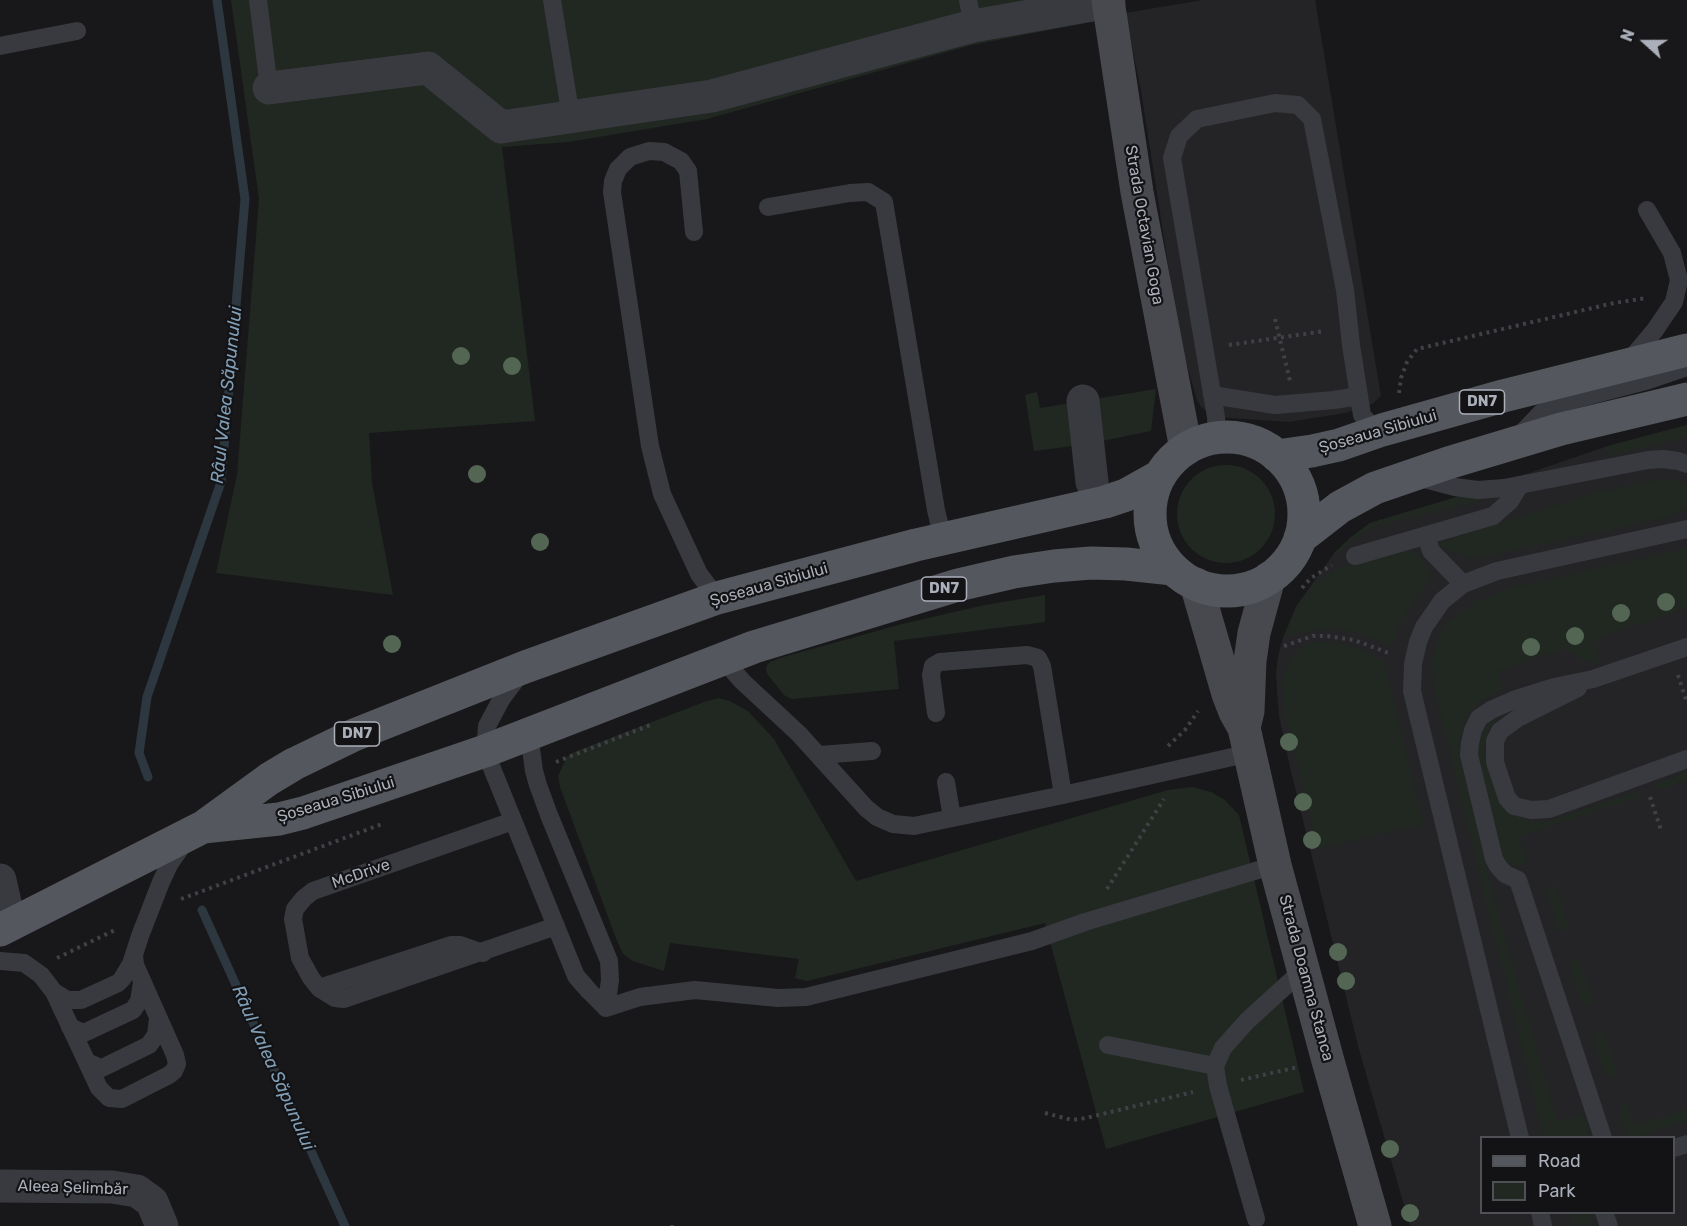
<!DOCTYPE html>
<meta charset="utf-8">
<style>
body{margin:0}
#map{position:relative;width:1687px;height:1226px;overflow:hidden;background:#18181a;font-family:Rubik,sans-serif}
canvas{display:block}
.legend{position:absolute;left:1480px;top:1136px;width:195px;height:78px;box-sizing:border-box;background:#131315;border:2px solid #4f5157;margin:0;padding:8px 10px;list-style:none;font-size:18px;color:#aaafba}
.legend li{display:flex;align-items:center;gap:12px;height:30px}
.legend b{width:30px;border:2px solid #4f5157}
.north{position:absolute;left:1615px;top:12px;width:60px;height:60px;-webkit-text-stroke:4px #131315;paint-order:stroke;rotate:291deg;font-size:16px;font-weight:700;line-height:24px;text-align:center;color:#aaafba}
.north::after{content:'';display:block;margin:auto;width:21px;height:27px;background:#aaafba;clip-path:polygon(50% 0,100% 100%,50% 72%,0 100%)}
</style>
<div id="map">
<canvas width="1687" height="1226"></canvas>
<ul class="legend">
<li><b style="height:8px;background:#55575e"></b>Road</li>
<li><b style="height:16px;background:#202821"></b>Park</li>
</ul>
<div class="north">N</div>
</div>
<script>
const context = document.querySelector('canvas').getContext('2d');
context.lineJoin = 'round';
function paint(path, color) {
  context.fillStyle = color;
  context.fill(path, 'evenodd');
}
function toPath(rows) {
  const path = new Path2D();
  for (const r of rows) {
    if (r.length === 3) {
      path.moveTo(r[0] + r[2], r[1]);
      path.arc(r[0], r[1], r[2], 0, 2 * Math.PI);
      continue;
    }
    path.moveTo(r[0], r[1]);
    for (let i = 2; i < r.length; i += 2) path.lineTo(r[i], r[i + 1]);
  }
  return path;
}
function strokePath(path, color, width, dash) {
  context.strokeStyle = color;
  context.lineWidth = width;
  context.lineCap = dash ? 'butt' : 'round';
  context.setLineDash(dash || []);
  context.stroke(path);
}
function write(font, color, halo, rows, align = 'center') {
  context.font = font + ' Rubik,sans-serif';
  context.lineWidth = 4.5;
  context.setLineDash([]);
  context.textBaseline = 'middle';
  context.strokeStyle = halo;
  context.fillStyle = color;
  for (const [text, x, y, turn = 0] of rows) {
    context.save();
    context.translate(x, y);
    context.rotate((+turn || 0) * Math.PI / 180);
    context.textAlign = isNaN(turn) ? turn : align;
    if (halo) context.strokeText(text, 0, 0);
    context.fillText(text, 0, 0);
    context.restore();
  }
}
paint(toPath([
 [1203,0,1315,0,1381,396,1372,404,1345,413,1289,422,1216,417,1201,407,1197,400,1180,341,1141,91,1125,13],
 [1687,425,1687,1226,1410,1226,1358,1046,1290,767,1279,716,1277,691,1276,673,1278,656,1283,638,1297,605,1335,552,1351,537,1370,523,1473,492,1611,445],
 [1482,1138,1674,1138,1674,1212,1482,1212]
]), '#242427');
paint(toPath([
 [231,0,1108,0,1111,18,972,45,707,119,568,142,502,147,535,421,369,433,372,483,393,595,216,573,237,475,259,199],
 [1156,389,1151,431,1088,444,1034,451,1025,395,1037,392,1040,408],
 [1687,425,1687,437,1614,455,1610,455,1606,452,1607,448,1611,445],
 [1226,514,49],
 [1663,479,1677,480,1687,484,1687,508,1673,516,1473,559,1442,548,1439,546,1441,542,1593,493],
 [1473,492,1480,496,1479,500,1477,502,1373,527,1353,540,1338,556,1335,555,1335,552,1351,537,1370,523],
 [1687,548,1687,608,1593,640,1600,664,1584,661,1566,649,1498,671,1502,691,1481,701,1472,710,1464,725,1460,742,1460,754,1492,891,1557,1121,1584,1114,1590,1137,1546,1137,1543,1134,1538,1115,1434,687,1432,661,1439,636,1450,621,1475,602,1511,588],
 [1409,550,1419,555,1432,576,1408,609,1397,630,1393,646,1355,632,1334,628,1299,633,1283,638,1297,605,1314,585,1328,573,1340,567],
 [1045,595,1045,622,894,641,899,689,792,699,784,695,768,675,766,670,767,665,770,662,783,657,902,624,985,605],
 [1312,642,1326,642,1345,645,1365,650,1385,665,1423,824,1319,849,1285,713,1282,681,1290,659,1300,649],
 [719,698,730,701,748,711,774,739,856,881,1168,790,1192,787,1211,792,1225,800,1239,815,1304,1092,1106,1149,1045,923,807,981,795,978,799,959,670,943,664,971,633,961,623,954,617,941,560,787,558,776,567,757,574,752,704,702],
 [1501,715,1490,728,1486,737,1484,746,1485,758,1500,800,1513,814,1531,821,1541,822,1551,820,1639,791,1641,796,1519,836,1528,863,1520,866,1509,864,1501,858,1479,770,1477,747,1485,729,1489,723],
 [1687,772,1687,780,1658,790,1656,783],
 [1555,884,1570,929,1564,931,1558,928,1546,893,1547,888],
 [1577,959,1580,959,1594,1004,1588,1006,1582,1003,1570,967,1571,963],
 [1603,1030,1618,1075,1612,1078,1605,1075,1593,1039,1594,1035],
 [1627,1102,1636,1126,1687,1109,1687,1121,1637,1137,1627,1137,1619,1113,1624,1103],
 [1575,1213,1590,1213,1594,1226,1571,1226]
]), '#202821');
strokePath(toPath([
 [148,777,139,753,147,697,221,482,245,199,217,0],
 [202,910,345,1226]
]), '#2d373f', 9);
strokePath(toPath([
 [1275,319,1290,381],
 [1229,345,1325,331],
 [1399,393,1401,378,1407,362,1417,349,1614,303,1647,298],
 [1302,588,1311,578,1332,565],
 [1284,646,1313,636,1327,636,1354,640,1389,653],
 [1678,675,1687,703],
 [1168,746,1185,730,1198,711],
 [556,762,650,725],
 [1650,797,1661,830],
 [1107,889,1164,799],
 [181,899,382,824],
 [57,958,115,930],
 [1241,1080,1298,1067],
 [1045,1113,1072,1120,1086,1118,1193,1092],
 [672,1226,672,1225]
]), '#3f4146', 4, [3, 4.5]);
strokePath(toPath([
 [258,0,269,88],
 [552,0,571,117],
 [968,0,973,26],
 [0,46,77,31],
 [768,207,850,193,868,192,884,202,936,510,943,539],
 [694,232,688,171,681,161,664,152,649,151,630,157,618,169,613,181,612,192,650,446,662,494,699,574,717,598],
 [1629,361,1655,330,1674,302,1679,280,1672,253,1647,210],
 [1212,395,1275,405,1334,400,1359,396],
 [1518,437,1541,413,1558,404,1649,380,1687,367],
 [1217,438,1216,417,1172,158,1179,136,1197,119,1275,103,1298,105,1312,119,1345,290,1351,345,1362,415,1368,422,1382,430],
 [1417,477,1455,487,1478,490,1504,488,1648,460,1663,459,1678,461,1687,464],
 [1426,536,1431,551,1463,584],
 [1355,556,1493,516,1510,501,1520,485],
 [723,659,742,681,799,734,866,808,877,817,893,824,914,826,1063,795,1250,753],
 [520,674,502,698,487,726,485,751,576,976,589,991,606,1008],
 [1578,688,1518,718,1500,731,1495,741,1495,762,1507,798,1514,806,1531,810,1549,809,1687,759],
 [936,713,931,675,933,666,940,662,1027,655,1038,658,1042,666,1063,795],
 [529,734,534,771,538,785,549,815,609,961,610,980,606,1008],
 [820,755,872,751],
 [946,782,952,818],
 [513,821,313,891,304,898,295,909,293,919,300,958,311,978,319,988,335,998,344,999,556,926],
 [0,961,24,963,41,975,54,992,99,1088,109,1098,122,1099,169,1075,174,1071,177,1064,175,1055,135,965,134,955],
 [319,988,451,945,460,945,483,953],
 [54,992,67,1000,81,1000,118,983,122,979,131,964,140,936,161,882,170,863,184,843],
 [606,1008,640,997,695,990,778,998,806,997,1032,941,1085,922,1275,865],
 [70,1027,81,1032,86,1032,133,1010,139,1001,142,983],
 [1108,1045,1215,1066],
 [87,1062,98,1067,102,1068,149,1045,156,1035,158,1019],
 [1520,1138,1412,691,1413,664,1418,642,1424,627,1442,601,1463,584,1497,571,1687,529],
 [1603,1138,1518,880,1505,874,1498,866,1494,859,1469,755,1470,743,1473,730,1479,718,1491,710,1516,699,1554,687,1593,679,1687,647],
 [1674,1148,1687,1144],
 [1540,1212,1543,1226],
 [1604,1212,1609,1226],
 [1256,1219,1218,1086,1215,1066,1223,1048,1247,1021,1303,970]
]), '#393a3f', 18);
strokePath(toPath([
 [269,88,428,68,501,127,712,96,973,26,1109,2],
 [1083,401,1092,482],
 [0,880,10,925],
 [0,1186,112,1187,137,1191,152,1202,162,1226]
]), '#393a3f', 33);
strokePath(toPath([
 [1108,0,1137,192,1186,449],
 [1196,584,1228,694,1235,712,1244,728,1275,865,1328,1061,1375,1226],
 [1244,728,1248,711,1250,661,1254,633,1269,578]
]), '#47494f', 33);
strokePath(toPath([
 [1227,514,77],
 [1277,456,1312,451,1339,445,1382,430,1503,396,1687,350],
 [1300,538,1340,507,1375,488,1448,463,1561,429,1687,399],
 [203,827,279,819,303,813,485,751,754,647,958,585,1014,572,1054,566,1091,563,1126,564,1173,569],
 [0,930,203,827,269,779,294,764,354,735,525,667,717,598,916,545,1105,502,1126,495,1160,476]
]), '#55575e', 33);
context.fillStyle = '#526653';
for (const [x, y] of [
 [461,356],
 [512,366],
 [477,474],
 [540,542],
 [1666,602],
 [1621,613],
 [1575,636],
 [392,644],
 [1531,647],
 [1289,742],
 [1303,802],
 [1312,840],
 [1338,952],
 [1346,981],
 [1390,1149],
 [1410,1213]
]) {
  context.beginPath();
  context.arc(x, y, 9, 0, 2 * Math.PI);
  context.fill();
}
for (const [x, y, w] of [
 [1482,402,45],
 [944,589,45],
 [357,734,45]
]) {
  const box = new Path2D();
  box.roundRect(x - w / 2, y - 12, w, 24, 4.5);
  context.fillStyle = '#131315';
  context.fill(box);
  strokePath(box, '#aaafba', 1.5);
}
write('bold 15px', '#aaafba', null, [
 ["DN7",1482,402],
 ["DN7",944,589],
 ["DN7",357,734]
]);
write('16px', '#aaafba', '#131315', [
 ["Strada Octavian Goga",1144,225,80],
 ["Șoseaua Sibiului",1378,432,-16],
 ["Șoseaua Sibiului",769,585,-16],
 ["Șoseaua Sibiului",336,800,-17],
 ["McDrive",361,874,-19],
 ["Strada Doamna Stanca",1306,978,75],
 ["Aleea Șelimbăr",73,1188,2]
]);
write('italic 18px', '#809eb6', '#131315', [
 ["Râul Valea Săpunului",227,395,-84],
 ["Râul Valea Săpunului",273,1068,66]
]);
</script>
